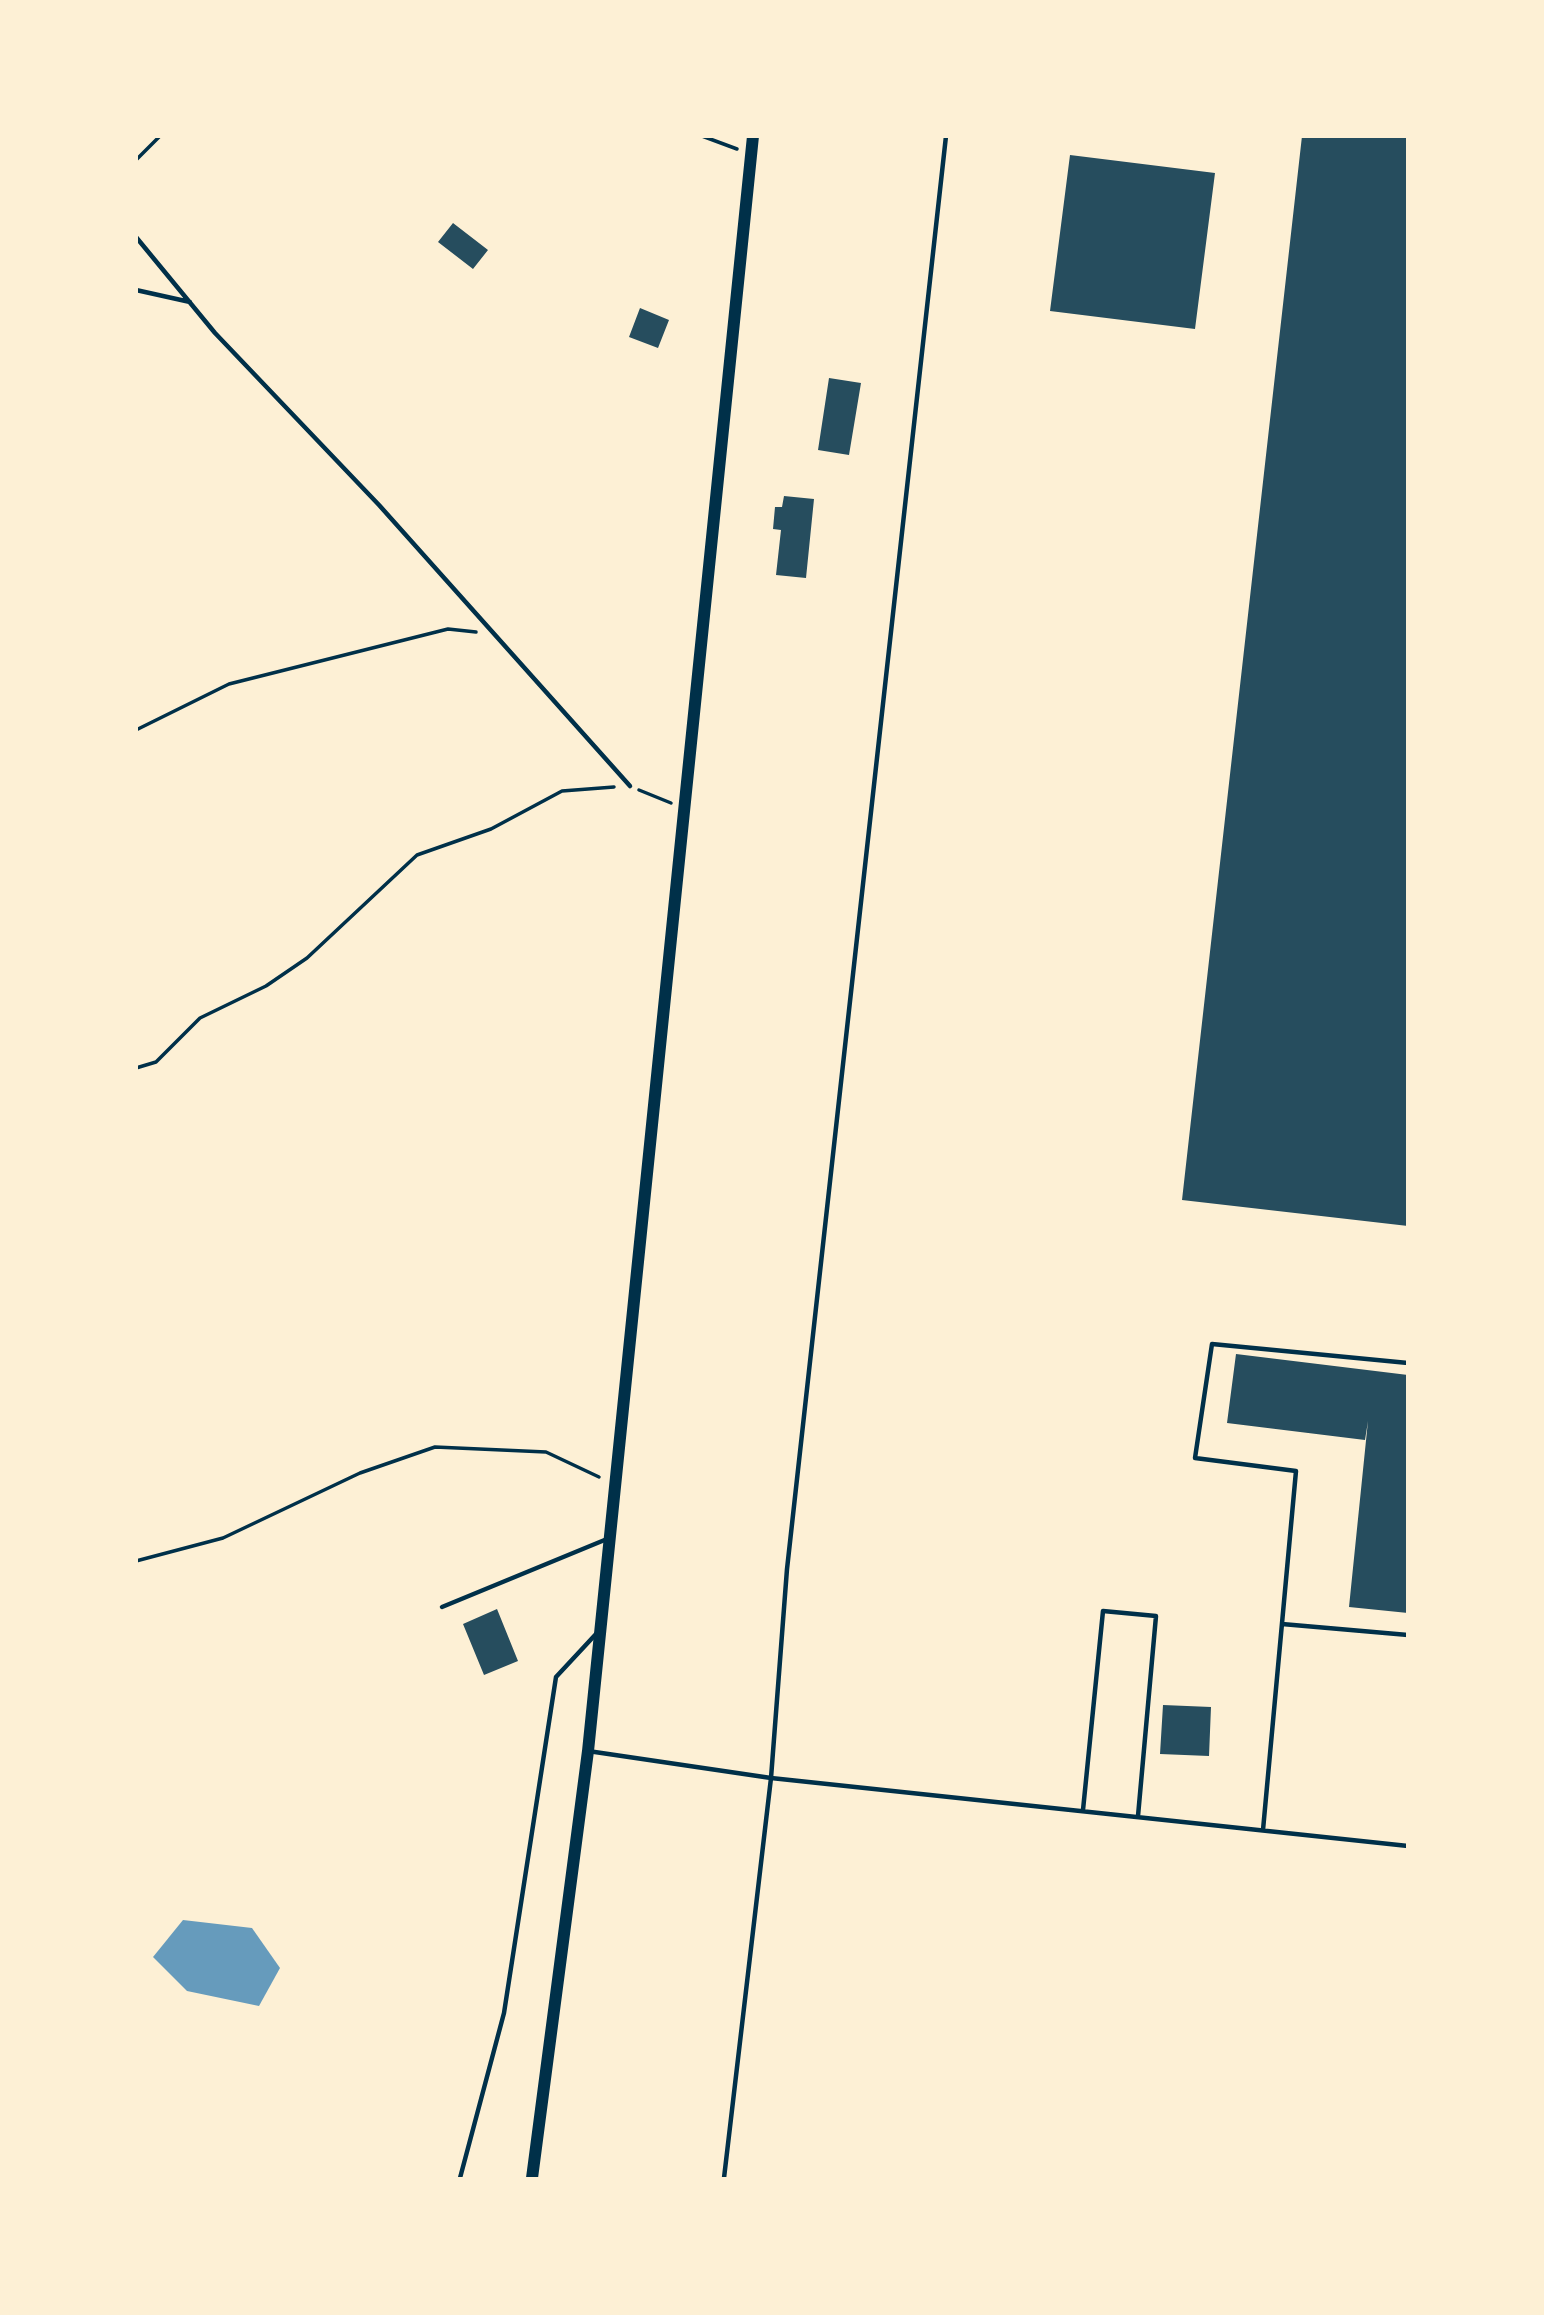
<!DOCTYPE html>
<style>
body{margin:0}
#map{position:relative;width:1544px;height:2315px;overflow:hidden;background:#fdf0d5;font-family:Overpass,sans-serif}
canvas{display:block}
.frame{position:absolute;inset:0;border:138px solid #fdf0d5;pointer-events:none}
</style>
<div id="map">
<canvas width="1544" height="2315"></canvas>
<div class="frame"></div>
</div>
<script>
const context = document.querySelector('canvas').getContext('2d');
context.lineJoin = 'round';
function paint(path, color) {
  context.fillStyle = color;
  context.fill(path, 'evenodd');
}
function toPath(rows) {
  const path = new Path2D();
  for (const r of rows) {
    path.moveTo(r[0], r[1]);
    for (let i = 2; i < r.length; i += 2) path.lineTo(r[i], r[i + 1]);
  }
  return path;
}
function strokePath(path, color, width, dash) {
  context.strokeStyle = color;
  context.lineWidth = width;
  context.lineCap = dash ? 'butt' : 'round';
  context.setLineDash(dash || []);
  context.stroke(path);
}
paint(toPath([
 [183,1920,252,1928,280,1968,259,2006,187,1991,153,1957]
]), '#669bbc');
paint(toPath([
 [1302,136,1408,136,1408,1226,1182,1200],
 [1070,155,1215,173,1195,329,1050,311],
 [453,223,488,250,473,269,438,242],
 [640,308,669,320,658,348,629,337],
 [829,378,861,383,849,455,818,450],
 [784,496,814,499,806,578,776,575,781,530,773,529,775,507,782,507],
 [1236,1354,1408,1375,1408,1613,1349,1607,1368,1421,1365,1440,1227,1423],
 [497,1609,518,1661,484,1675,463,1624],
 [1163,1705,1211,1707,1209,1756,1160,1754]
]), '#264d5e');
strokePath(toPath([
 [702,136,737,149],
 [136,160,160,136],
 [136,730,229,684,448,629,476,632],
 [639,790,671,803],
 [136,1068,156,1062,200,1018,266,986,307,958,417,855,491,829,562,791,614,787],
 [136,1561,223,1538,360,1473,435,1447,546,1452,599,1477]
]), '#003049', 3.5);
strokePath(toPath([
 [136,237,215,333,379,505,630,786],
 [136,290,190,302],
 [442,1607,607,1539],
 [1282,1624,1408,1635],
 [588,1751,771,1778,1408,1846],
 [1083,1810,1103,1611,1156,1616,1138,1816],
 [1263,1830,1296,1471,1195,1458,1212,1344,1408,1363],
 [460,2178,504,2013,556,1677,596,1634],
 [724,2178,771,1778,787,1569,946,136]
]), '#003049', 4.5);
strokePath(toPath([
 [532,2178,588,1751,753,136]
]), '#003049', 12);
</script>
